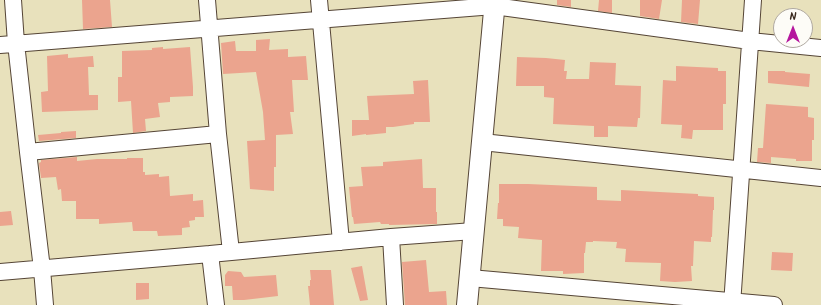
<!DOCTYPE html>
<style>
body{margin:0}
#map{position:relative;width:821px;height:305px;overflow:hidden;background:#e8e1bc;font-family:Kalam,sans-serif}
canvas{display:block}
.north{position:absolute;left:773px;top:8px;width:40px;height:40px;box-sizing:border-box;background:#fdfcf7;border:1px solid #afa8a0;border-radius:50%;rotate:0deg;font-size:11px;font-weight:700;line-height:16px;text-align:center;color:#3b2a1e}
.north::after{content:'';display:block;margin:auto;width:14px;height:18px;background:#b5179e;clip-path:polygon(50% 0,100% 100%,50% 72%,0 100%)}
</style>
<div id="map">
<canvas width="821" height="305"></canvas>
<div class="north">N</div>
</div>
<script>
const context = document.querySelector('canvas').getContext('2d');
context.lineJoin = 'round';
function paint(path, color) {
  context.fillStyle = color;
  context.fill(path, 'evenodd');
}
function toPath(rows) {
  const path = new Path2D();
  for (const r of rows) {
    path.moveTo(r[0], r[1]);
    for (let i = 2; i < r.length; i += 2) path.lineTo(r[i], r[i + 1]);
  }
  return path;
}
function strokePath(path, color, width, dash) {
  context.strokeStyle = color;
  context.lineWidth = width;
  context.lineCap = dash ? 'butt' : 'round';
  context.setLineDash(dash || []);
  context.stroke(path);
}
paint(toPath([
 [82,0,110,0,112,27,83,29],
 [557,0,571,0,571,7,557,5],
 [599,0,612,0,612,13,598,11],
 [640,0,662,0,659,19,640,16],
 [682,0,700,0,698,24,681,22],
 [270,39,269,50,288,49,288,57,306,56,308,80,292,80,294,112,290,112,293,134,276,135,276,167,274,167,274,191,250,189,247,141,265,140,263,112,256,72,223,74,221,43,235,41,236,51,256,51,256,40],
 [163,47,163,49,190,47,193,87,193,96,170,97,170,102,158,103,160,117,145,119,146,131,133,133,131,101,118,102,118,77,122,77,122,51,152,50,152,48],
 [68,54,68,58,93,56,94,67,88,67,89,95,98,95,98,110,42,112,41,92,48,91,47,56],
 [517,57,546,58,565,60,564,71,567,71,566,79,589,79,590,62,616,63,615,85,641,86,640,118,638,118,637,127,608,126,608,137,594,137,594,126,553,124,554,98,544,97,544,86,516,86],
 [676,66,718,68,718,71,726,71,726,104,723,104,723,130,693,130,692,139,681,138,682,125,661,124,663,80,676,81],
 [768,71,785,71,785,72,810,74,809,87,768,83],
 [428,80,430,122,414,122,414,124,393,127,386,127,386,133,366,135,366,134,352,136,352,120,369,120,367,96,414,94,413,81],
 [766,104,808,107,808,117,814,118,814,140,812,140,812,161,796,161,796,159,771,157,771,163,757,162,758,148,763,148],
 [76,131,76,138,39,141,38,135,61,133,61,132],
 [77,157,77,161,97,159,127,159,127,158,143,158,143,172,145,172,145,175,159,174,159,177,169,176,170,196,193,194,193,201,203,200,204,217,195,217,195,220,189,221,190,227,182,228,182,235,158,236,157,231,133,231,132,222,99,224,99,219,76,219,76,201,62,201,61,189,58,190,56,177,41,178,39,163,41,162,41,160],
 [422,159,423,188,436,188,436,212,437,212,437,224,389,225,389,224,381,224,380,222,354,224,353,217,352,217,349,187,363,186,361,167,383,166,383,162],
 [499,184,528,184,597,187,597,200,621,201,621,190,698,194,698,196,714,197,714,210,713,210,712,237,711,237,711,242,694,241,693,266,691,266,692,281,675,282,660,281,661,263,625,262,626,249,616,248,617,242,593,241,593,242,586,242,585,253,584,253,584,273,563,274,563,271,541,271,542,240,518,238,519,227,503,226,503,219,497,219,498,203,499,203],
 [11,211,13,225,0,226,0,212],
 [772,252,793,253,792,271,771,270],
 [426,260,429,292,446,291,447,305,405,305,402,262],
 [362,266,368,300,360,301,351,268],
 [310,270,331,270,334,305,310,305,308,286,310,286,310,280,311,280],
 [228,271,241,272,244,277,276,275,278,296,244,300,233,300,232,286,225,286,225,275],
 [136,283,149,283,149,299,136,300]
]), '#eba48e');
const minor = toPath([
 [13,0,16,43,28,152,42,269,45,305],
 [207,0,218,134,231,252],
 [319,0,341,242],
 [0,45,494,6,750,41,821,48],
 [482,142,821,178],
 [28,152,218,134],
 [391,237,395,305],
 [210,254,216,305],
 [0,272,210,254,391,237,474,231],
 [470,278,774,305],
 [732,305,753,0]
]);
const tertiary = toPath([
 [467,305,495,0]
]);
strokePath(minor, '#554536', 18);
strokePath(tertiary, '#554536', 22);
strokePath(minor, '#fff', 16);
strokePath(tertiary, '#fff', 20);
</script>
